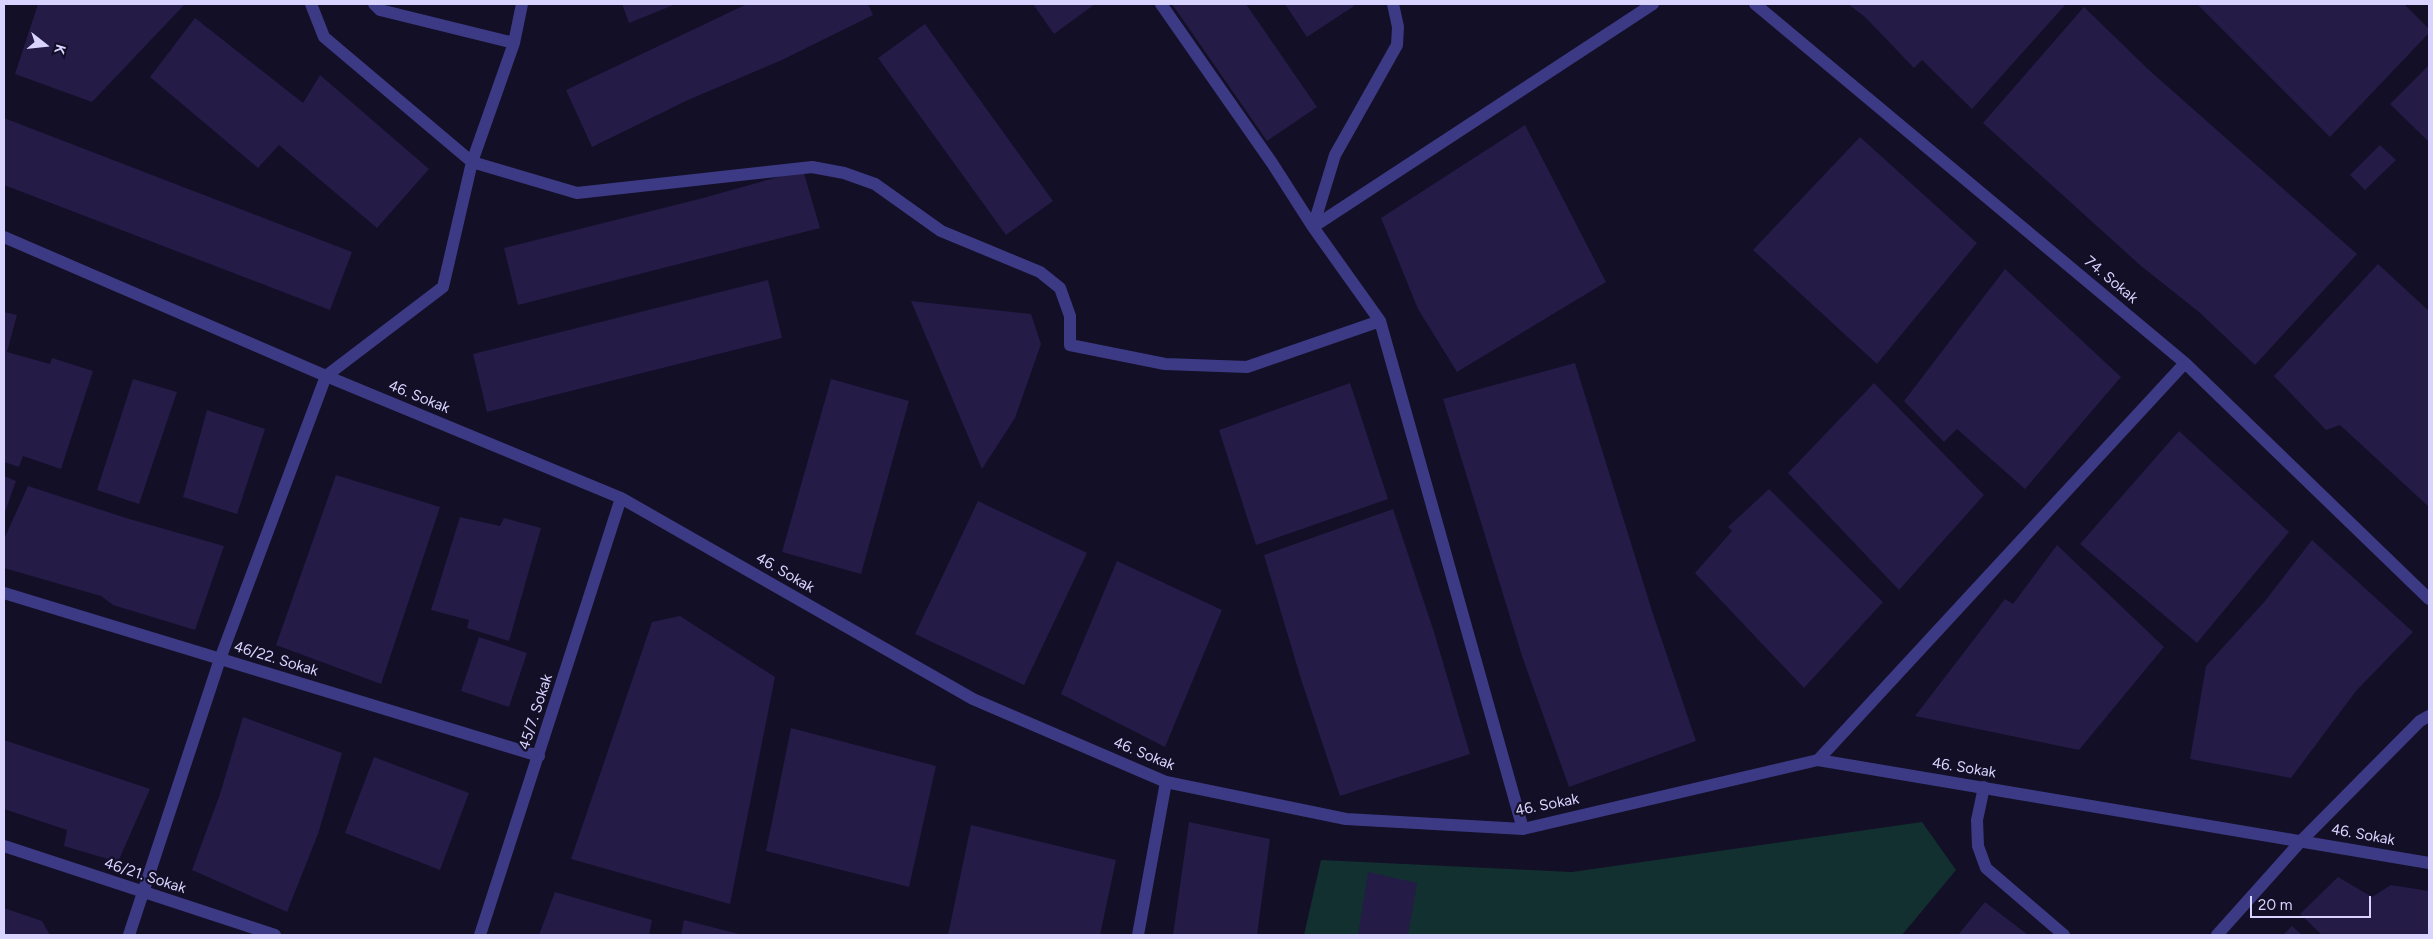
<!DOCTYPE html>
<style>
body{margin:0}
#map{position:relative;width:2433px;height:939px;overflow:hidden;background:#130f26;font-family:Figtree,sans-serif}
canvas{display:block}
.frame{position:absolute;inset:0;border:5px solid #d9d4ff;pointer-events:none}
.north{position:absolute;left:20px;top:20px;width:50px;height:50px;-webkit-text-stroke:4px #130f26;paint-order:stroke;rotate:106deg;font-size:14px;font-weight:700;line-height:20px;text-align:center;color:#d9d4ff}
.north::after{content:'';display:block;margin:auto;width:18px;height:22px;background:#d9d4ff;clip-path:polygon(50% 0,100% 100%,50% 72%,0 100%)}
.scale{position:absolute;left:2250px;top:896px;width:121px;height:22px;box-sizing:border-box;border:2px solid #d9d4ff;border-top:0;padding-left:6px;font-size:15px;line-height:18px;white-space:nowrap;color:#d9d4ff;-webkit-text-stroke:4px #130f26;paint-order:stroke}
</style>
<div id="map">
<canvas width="2433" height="939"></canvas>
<div class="frame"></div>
<div class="north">K</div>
<div class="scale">20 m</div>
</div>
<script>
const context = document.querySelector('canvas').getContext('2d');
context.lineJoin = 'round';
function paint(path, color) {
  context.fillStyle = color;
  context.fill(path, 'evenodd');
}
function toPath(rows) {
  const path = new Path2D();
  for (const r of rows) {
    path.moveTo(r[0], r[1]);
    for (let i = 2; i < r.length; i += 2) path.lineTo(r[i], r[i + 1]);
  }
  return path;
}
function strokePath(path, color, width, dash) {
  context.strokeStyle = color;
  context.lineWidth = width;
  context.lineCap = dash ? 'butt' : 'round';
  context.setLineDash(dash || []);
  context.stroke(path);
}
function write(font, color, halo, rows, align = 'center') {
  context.font = font + ' Figtree,sans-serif';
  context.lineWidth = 4.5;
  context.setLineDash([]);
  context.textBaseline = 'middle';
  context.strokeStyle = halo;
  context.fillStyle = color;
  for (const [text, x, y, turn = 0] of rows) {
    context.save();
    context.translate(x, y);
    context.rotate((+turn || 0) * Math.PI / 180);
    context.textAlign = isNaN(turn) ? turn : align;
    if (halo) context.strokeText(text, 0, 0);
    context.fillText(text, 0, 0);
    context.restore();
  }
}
paint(toPath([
 [1922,822,1956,870,1902,935,1304,935,1321,860,1572,872]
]), '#12302f');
paint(toPath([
 [38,4,185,4,92,102,15,74],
 [622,4,676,4,629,23],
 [747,4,868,4,873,15,782,60,688,100,592,147,566,90],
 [1033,4,1095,4,1054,34],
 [1172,4,1246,4,1317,107,1267,141],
 [1285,4,1352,4,1354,6,1307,37],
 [1848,4,2066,4,1972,109,1922,60,1914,68,1865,17],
 [2197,4,2404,4,2429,29,2429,33,2330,137],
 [2084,7,2150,71,2357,254,2255,365,2199,312,2141,266,1983,123],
 [195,18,303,103,320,75,429,169,377,228,279,145,258,168,150,77],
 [925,24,1053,201,1006,235,878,58],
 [2429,65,2429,142,2390,104],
 [4,118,352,252,330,310,4,185],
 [1525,125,1606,282,1457,372,1418,309,1381,218],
 [1860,137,1977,243,1877,364,1753,250],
 [2380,145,2396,160,2365,190,2350,175],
 [803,170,820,228,518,305,504,248,703,198],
 [2378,264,2429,311,2429,507,2340,425,2326,430,2274,376],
 [2005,269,2121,377,2025,489,1957,429,1944,442,1904,401],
 [768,280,782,338,487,412,473,354],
 [911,301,1031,314,1041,344,1015,418,982,469],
 [4,312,17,315,7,352,50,364,52,358,93,371,61,469,23,456,19,467,4,462],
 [1575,363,1653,614,1696,741,1569,787,1523,659,1443,399],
 [133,379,177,392,139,504,97,490],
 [831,379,909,401,861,574,782,552],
 [1350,383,1388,499,1256,545,1219,430],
 [1874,383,1984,495,1899,590,1788,473],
 [207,410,265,429,237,514,183,497],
 [2179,431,2289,532,2197,643,2080,544],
 [336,475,440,507,381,684,276,645],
 [4,476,16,481,4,515],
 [28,486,126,518,224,546,195,630,113,605,101,596,4,568,4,539],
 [1769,489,1883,602,1804,688,1695,573,1732,531,1728,527],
 [978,501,1087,553,1024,685,915,634],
 [1393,509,1434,632,1470,754,1340,796,1300,676,1264,555],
 [460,517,500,526,504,518,541,528,509,641,467,628,469,620,431,610],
 [2312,540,2413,632,2356,691,2291,778,2190,759,2206,666,2265,601],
 [2057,545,2164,647,2079,750,1915,716,2005,599,2013,604],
 [1117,561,1222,610,1165,747,1061,694],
 [680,616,775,677,730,904,571,859,652,622],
 [479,637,527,653,509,707,461,691],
 [243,717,342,753,318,834,287,912,192,870,220,794],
 [791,728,936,766,909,887,766,851],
 [4,740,150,789,118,862,64,846,67,830,4,809],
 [374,757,469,793,440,870,345,833],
 [1189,822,1270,839,1257,935,1173,935],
 [971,825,1116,860,1100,935,948,935],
 [1368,872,1417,883,1408,935,1358,935],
 [2338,877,2372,897,2391,885,2429,891,2429,935,2322,935,2300,914],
 [555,892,652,920,649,935,539,935],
 [1985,902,2028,935,1958,935],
 [4,908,42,921,50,935,4,935],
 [684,920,743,935,681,935],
 [2292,926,2302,935,2283,935]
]), '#241b47');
strokePath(toPath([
 [1984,787,1977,820,1978,846,1986,868,2064,935]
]), '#3d3a85', 12);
strokePath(toPath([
 [311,4,324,37,472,162,577,193,812,167,844,173,875,184,941,231,1040,272,1060,288,1070,316,1070,345,1165,364,1247,367,1380,321],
 [374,4,380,10,514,43],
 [1161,4,1272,163,1313,227,1653,4],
 [1393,4,1398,27,1397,45,1335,155,1313,227,1380,321,1523,829],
 [1755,4,2185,363,2429,599],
 [4,237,326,376,621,498,973,699,1166,782,1346,819,1523,829,1818,760,2429,863],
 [4,593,539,756],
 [1818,760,2185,363],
 [4,846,275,935],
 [129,935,220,659,326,376,443,287,472,162,514,43,522,4],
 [480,935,621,498],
 [1138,935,1166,782],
 [2217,935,2302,840,2420,721,2429,716]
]), '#3d3a85', 12);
write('15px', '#d9d4ff', '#130f26', [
 ["74. Sokak",2111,280,40],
 ["46. Sokak",419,397,22],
 ["46. Sokak",785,573,30],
 ["46/22. Sokak",276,659,17],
 ["45/7. Sokak",536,712,-72],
 ["46. Sokak",1144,754,22],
 ["46. Sokak",1964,768,9],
 ["46. Sokak",1547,805,-11],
 ["46. Sokak",2363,835,10],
 ["46/21. Sokak",145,876,18]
]);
</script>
